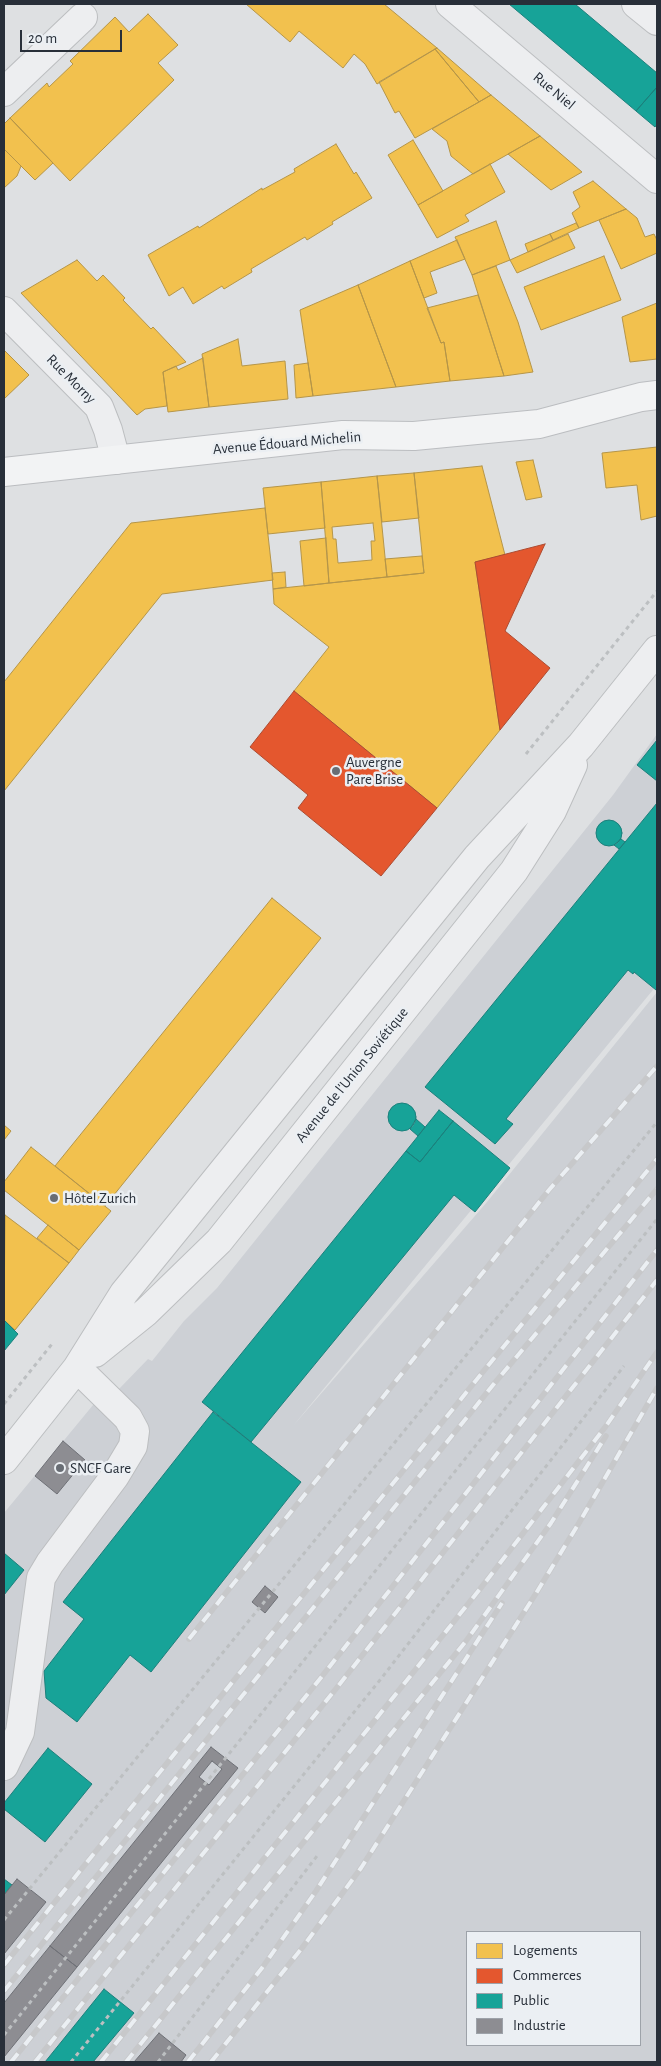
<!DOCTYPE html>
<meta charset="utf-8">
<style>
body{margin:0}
#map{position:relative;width:661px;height:2066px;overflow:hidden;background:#dee0e2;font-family:"Alegreya Sans",sans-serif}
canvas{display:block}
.frame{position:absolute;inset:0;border:5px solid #282f39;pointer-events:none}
.legend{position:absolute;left:466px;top:1931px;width:175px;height:115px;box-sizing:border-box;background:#ebeff3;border:1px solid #9da2a9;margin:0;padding:6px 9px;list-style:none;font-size:15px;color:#282f39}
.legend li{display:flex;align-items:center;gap:10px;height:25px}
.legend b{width:25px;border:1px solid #9da2a9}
.scale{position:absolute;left:20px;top:30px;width:102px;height:22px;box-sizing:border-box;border:2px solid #282f39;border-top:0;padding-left:6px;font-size:15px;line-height:18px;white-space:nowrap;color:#282f39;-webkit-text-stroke:4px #ebeff3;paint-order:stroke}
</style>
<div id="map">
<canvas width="661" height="2066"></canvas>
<div class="frame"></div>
<ul class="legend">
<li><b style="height:14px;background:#f2c14e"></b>Logements</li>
<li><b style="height:14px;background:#e4572e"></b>Commerces</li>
<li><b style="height:14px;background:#17a398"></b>Public</li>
<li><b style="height:14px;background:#8d8d92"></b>Industrie</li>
</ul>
<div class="scale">20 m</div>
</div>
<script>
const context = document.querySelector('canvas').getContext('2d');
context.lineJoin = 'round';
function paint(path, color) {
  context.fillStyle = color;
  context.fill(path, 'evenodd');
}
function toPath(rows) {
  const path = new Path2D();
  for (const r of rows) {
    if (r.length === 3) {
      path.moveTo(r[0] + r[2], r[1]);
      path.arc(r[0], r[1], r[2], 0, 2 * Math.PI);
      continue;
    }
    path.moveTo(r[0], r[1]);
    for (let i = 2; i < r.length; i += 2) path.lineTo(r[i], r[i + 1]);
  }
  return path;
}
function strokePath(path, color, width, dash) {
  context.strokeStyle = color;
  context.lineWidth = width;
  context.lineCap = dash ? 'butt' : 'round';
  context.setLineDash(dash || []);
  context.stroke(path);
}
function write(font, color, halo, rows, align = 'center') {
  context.font = font + ' "Alegreya Sans",sans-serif';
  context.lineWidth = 5;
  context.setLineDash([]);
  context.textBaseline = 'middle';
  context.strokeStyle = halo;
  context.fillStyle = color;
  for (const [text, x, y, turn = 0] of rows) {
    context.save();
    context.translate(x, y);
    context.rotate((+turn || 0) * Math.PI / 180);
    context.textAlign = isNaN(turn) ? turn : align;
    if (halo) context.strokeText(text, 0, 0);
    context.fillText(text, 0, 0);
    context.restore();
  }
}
paint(toPath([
 [657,734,657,985,293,1426,487,1202,657,992,657,2062,4,2062,4,1513,112,1382,119,1389,148,1359,152,1361,184,1321,217,1288,613,795],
 [467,1932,640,1932,640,2045,467,2045]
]), '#cdd0d5');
const homes = toPath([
 [246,4,384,4,437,48,377,84,365,64,354,54,343,68,299,31,290,42,246,4],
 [148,14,178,45,158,63,174,80,70,181,10,118,47,83,49,87,73,64,70,61,115,17,129,32,148,14],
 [437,48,491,95,479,102,435,49,437,48],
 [435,49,479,102,415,138,399,111,395,113,379,82,435,49],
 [491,95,540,136,473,174,451,156,447,141,432,129,491,95],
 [10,118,53,163,35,180,4,149,4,124,10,118],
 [540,136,582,172,551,190,508,154,540,136],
 [413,140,443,191,418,205,388,155,413,140],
 [336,144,354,174,356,172,372,198,332,222,333,224,307,240,305,237,251,269,252,272,224,289,222,286,193,304,183,287,169,296,148,255,198,226,199,228,262,188,262,190,295,172,294,169,336,144],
 [4,149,21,166,17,176,4,188,4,149],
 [490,164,505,192,465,215,469,221,437,238,418,205,490,164],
 [593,181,626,209,579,228,572,213,580,207,573,192,593,181],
 [626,209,637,218,645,237,654,234,657,240,657,253,621,269,599,220,626,209],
 [496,221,510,260,472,275,455,237,496,221],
 [576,223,579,228,553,240,550,234,576,223],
 [550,234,553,240,528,252,525,244,550,234],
 [568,234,575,248,517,273,510,260,568,234],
 [457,240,465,259,430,272,437,293,424,298,410,261,457,240],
 [604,256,621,300,541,330,524,287,604,256],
 [77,260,97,281,103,275,125,298,123,300,151,329,153,327,186,362,163,372,167,406,145,409,137,415,21,293,77,260],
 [410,261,441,343,444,342,450,381,396,387,358,285,410,261],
 [496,266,518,322,533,372,504,376,472,275,496,266],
 [358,285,396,387,313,396,300,310,358,285],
 [478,295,504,376,450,381,444,342,441,343,427,308,478,295],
 [657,303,657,359,630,362,622,317,657,303],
 [238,339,242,366,285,361,288,399,209,407,202,354,238,339],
 [4,350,29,375,4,399,4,350],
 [203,358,209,407,168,412,163,372,176,366,178,370,203,358],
 [308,363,313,396,296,398,294,365,308,363],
 [657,447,657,516,641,520,637,485,606,488,602,453,657,447],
 [533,460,542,497,526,500,516,462,533,460],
 [482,466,505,555,475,562,500,730,437,808,294,691,329,647,274,604,273,589,424,573,414,473,482,466],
 [414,473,419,518,382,522,377,476,414,473],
 [377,476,387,577,329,583,321,482,377,476],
 [373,523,375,541,371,541,372,560,338,563,336,539,333,539,332,527,373,523],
 [321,482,325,528,268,534,263,488,321,482],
 [265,508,273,580,162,594,4,791,4,682,131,523,265,508],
 [326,538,329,583,304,586,300,541,326,538],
 [422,556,424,573,387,577,385,559,422,556],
 [285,572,286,587,273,589,272,573,285,572],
 [272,898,321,938,105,1206,55,1166,272,898],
 [4,1125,11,1131,4,1140,4,1125],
 [31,1147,111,1211,79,1250,4,1190,4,1182,31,1147],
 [5,1215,69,1263,15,1330,4,1320,5,1215],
 [48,1225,79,1250,69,1263,37,1238,48,1225]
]);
paint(homes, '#f2c14e');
strokePath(homes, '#b59548', 1);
const shops = toPath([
 [545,544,505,631,550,668,500,730,475,562,545,544],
 [294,691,437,808,381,876,298,808,308,795,250,747,294,691]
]);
paint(shops, '#e4572e');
strokePath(shops, '#ac4b31', 1);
const public = toPath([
 [509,4,575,4,657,73,657,87,636,111,509,4],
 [657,87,657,124,655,127,636,111,657,87],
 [657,740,657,781,637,765,657,740],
 [657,803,657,988,656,990,634,972,633,974,628,970,506,1119,513,1124,495,1144,425,1087,657,803],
 [609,833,13],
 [621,839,625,842,619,849,614,845,621,839],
 [402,1117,14],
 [439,1110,453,1121,420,1162,406,1151,439,1110],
 [416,1119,425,1127,418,1136,410,1129,416,1119],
 [453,1121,510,1168,475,1212,454,1195,251,1442,202,1402,406,1151,420,1162,453,1121],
 [4,1320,18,1334,4,1351,4,1320],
 [213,1412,301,1482,151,1672,130,1655,77,1722,46,1698,44,1671,84,1619,63,1602,213,1412],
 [4,1553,24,1570,4,1595,4,1553],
 [48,1748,92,1784,45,1842,4,1809,4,1803,48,1748],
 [4,1879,12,1885,4,1895,4,1879],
 [104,1989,134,2013,93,2062,45,2062,104,1989]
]);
paint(public, '#17a398');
strokePath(public, '#1c807c', 1);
const industry = toPath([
 [63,1441,85,1460,57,1494,35,1476,63,1441],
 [265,1586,278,1597,265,1613,252,1602,265,1586],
 [211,1747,238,1768,77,1967,50,1946,211,1747],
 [212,1761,222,1769,209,1785,199,1777,212,1761],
 [17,1879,46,1902,4,1954,4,1895,17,1879],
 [50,1946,77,1967,4,2057,4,2003,50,1946],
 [159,2033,186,2055,181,2062,134,2062,159,2033]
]);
paint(industry, '#8d8d92');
strokePath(industry, '#6f7177', 1);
const minor = toPath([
 [450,4,657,179],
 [636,4,657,21],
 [4,92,83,17],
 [4,311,99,407,108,430,116,460],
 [95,1353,146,1312,219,1241,514,871,552,811,573,765],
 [4,1460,77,1368,124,1293,185,1218,477,857,581,745,657,650],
 [4,1766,20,1732,41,1578,50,1563,115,1476,133,1446,135,1431,128,1418,77,1368]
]);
const major = toPath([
 [4,472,343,435,414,436,539,424,641,397,657,395]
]);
strokePath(minor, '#bcbec0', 30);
strokePath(major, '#bbbdc0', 30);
strokePath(toPath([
 [526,754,657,591],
 [4,1404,52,1344],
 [4,1920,657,1122],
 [4,2035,657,1219],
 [71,2062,380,1680,624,1366],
 [158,2062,317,1856]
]), '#bcbfc1', 3, [4, 4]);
strokePath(minor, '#edeef0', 28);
strokePath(major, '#f2f3f4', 28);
const rail = toPath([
 [189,1639,549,1190,657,1066],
 [4,1965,482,1373,657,1159],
 [4,1991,493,1385,657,1189],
 [11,2062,323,1675,657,1250],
 [35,2062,339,1685,657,1280],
 [101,2062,480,1589,606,1426,657,1352],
 [126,2062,466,1641,551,1523,606,1436],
 [188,2062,262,1968,316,1891,502,1603],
 [211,2062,302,1948,361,1868,535,1595,579,1523,657,1388]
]);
strokePath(rail, '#c7c8ca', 5.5);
strokePath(rail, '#ebeff3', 4, [11]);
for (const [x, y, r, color] of [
 [336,771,5,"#686d74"],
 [54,1198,5,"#686d74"],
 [60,1468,5,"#686d74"]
]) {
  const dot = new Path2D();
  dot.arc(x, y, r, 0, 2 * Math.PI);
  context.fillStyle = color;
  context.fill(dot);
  strokePath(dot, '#ebeff3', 2);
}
write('15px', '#282f39', '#ebeff3', [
 ["Rue Niel",554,91,40],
 ["Rue Morny",71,379,45],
 ["Avenue Édouard Michelin",287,443,-5],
 ["Avenue de l'Union Soviétique",352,1075,-51]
]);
write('15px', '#282f39', '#ebeff3', [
 ["Auvergne",346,762],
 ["Pare Brise",346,779],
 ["Hôtel Zurich",64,1198],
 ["SNCF Gare",70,1468]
], 'left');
</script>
